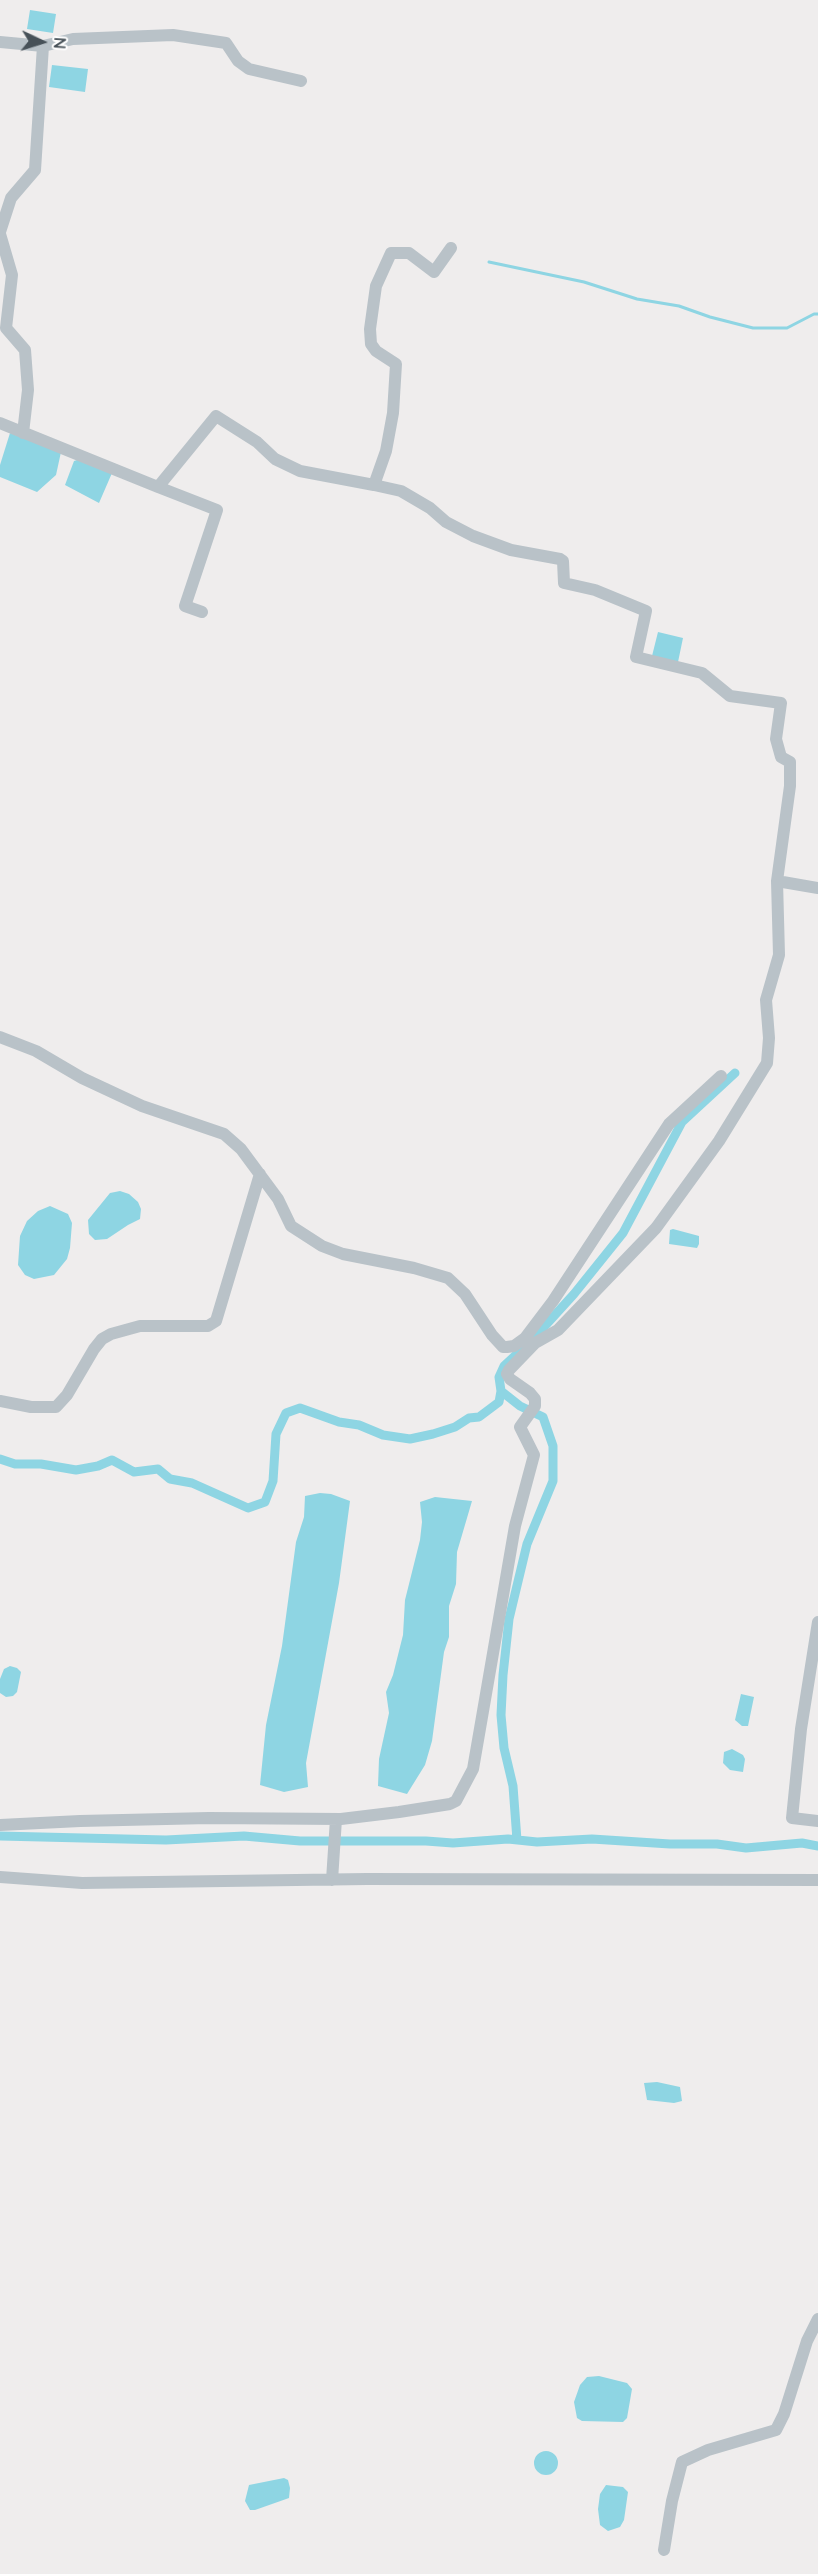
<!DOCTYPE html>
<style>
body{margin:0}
#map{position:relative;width:818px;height:2574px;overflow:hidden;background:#efeded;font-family:Quicksand,sans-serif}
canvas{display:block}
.north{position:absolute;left:12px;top:12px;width:60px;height:60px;-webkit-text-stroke:4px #fff;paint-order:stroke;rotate:94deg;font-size:16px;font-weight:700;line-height:24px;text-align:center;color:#475158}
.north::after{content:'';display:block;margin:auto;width:21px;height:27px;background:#475158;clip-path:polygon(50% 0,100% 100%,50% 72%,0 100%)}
</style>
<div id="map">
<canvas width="818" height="2574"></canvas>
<div class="north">N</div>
</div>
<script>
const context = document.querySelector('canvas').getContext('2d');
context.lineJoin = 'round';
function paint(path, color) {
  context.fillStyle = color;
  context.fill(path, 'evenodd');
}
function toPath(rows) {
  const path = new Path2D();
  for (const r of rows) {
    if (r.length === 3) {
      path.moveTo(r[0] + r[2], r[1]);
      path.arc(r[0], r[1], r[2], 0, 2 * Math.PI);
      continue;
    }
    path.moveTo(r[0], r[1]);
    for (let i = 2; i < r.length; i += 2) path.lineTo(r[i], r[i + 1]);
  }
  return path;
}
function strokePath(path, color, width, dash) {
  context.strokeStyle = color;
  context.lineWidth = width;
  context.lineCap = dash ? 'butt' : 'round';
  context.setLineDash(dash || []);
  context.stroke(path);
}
paint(toPath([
 [30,10,56,14,53,33,27,29],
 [52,65,88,69,85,92,49,87],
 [10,433,61,452,56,475,37,492,0,477,0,465],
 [80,459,112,473,99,503,65,485,74,461],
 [658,632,683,638,678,662,652,656],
 [120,1191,129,1194,138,1202,141,1209,140,1219,128,1225,107,1239,95,1240,89,1234,88,1220,110,1193],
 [50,1206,68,1214,72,1223,70,1248,67,1259,54,1275,34,1279,25,1275,18,1265,20,1236,27,1221,38,1211],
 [673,1229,699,1236,699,1244,697,1248,669,1244,670,1230],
 [320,1493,331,1494,350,1501,339,1583,306,1763,308,1787,284,1792,260,1785,266,1725,282,1646,296,1542,304,1517,305,1496],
 [435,1497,472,1501,457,1552,456,1584,449,1606,449,1637,444,1652,432,1741,425,1765,407,1794,378,1786,379,1759,389,1713,386,1692,393,1675,403,1635,405,1600,420,1540,422,1522,420,1502],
 [10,1666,17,1668,21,1672,17,1692,13,1696,6,1697,0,1693,0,1679,4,1669],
 [741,1694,754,1697,748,1726,742,1726,735,1720],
 [732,1749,743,1755,745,1759,743,1772,730,1770,723,1763,724,1752],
 [657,2082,680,2087,682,2101,674,2103,647,2100,644,2083],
 [599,2376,627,2383,632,2389,627,2418,623,2422,582,2421,577,2418,574,2402,580,2385,587,2377],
 [546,2463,12],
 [284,2478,288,2480,290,2488,289,2498,255,2510,250,2510,245,2501,249,2485],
 [606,2485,623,2487,628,2492,624,2520,620,2527,608,2531,600,2525,598,2509,600,2494]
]), '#8ed5e3');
strokePath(toPath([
 [489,262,584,282,637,299,679,306,710,317,753,328,787,328,814,314,818,314]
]), '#8ed5e3', 3);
strokePath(toPath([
 [501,1391,520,1406,543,1417,553,1446,553,1481,527,1544,509,1619,503,1675,501,1715,504,1748,513,1786,517,1840],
 [0,1459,15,1464,41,1464,76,1470,98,1466,112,1460,134,1472,158,1469,170,1479,192,1483,248,1508,265,1502,273,1481,276,1434,286,1413,300,1408,339,1422,359,1425,383,1435,410,1439,433,1434,455,1427,469,1418,479,1417,499,1402,501,1391,499,1377,504,1366,534,1338,574,1294,623,1233,682,1122,735,1073],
 [0,1836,166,1840,244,1836,300,1841,426,1841,453,1843,508,1839,537,1842,592,1839,670,1844,717,1844,746,1848,802,1843,818,1846]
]), '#8ed5e3', 9);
strokePath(toPath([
 [0,42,43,46,73,39,173,35,226,43,238,61,249,69,301,81],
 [0,232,11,198,35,170,43,46],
 [0,234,12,275,6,328,25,350,28,390,23,433],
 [0,423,158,487,216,416,257,442,275,459,300,471,374,485,386,451,393,413,396,364,376,351,371,344,370,329,376,286,391,253,409,253,434,272,451,248],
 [158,487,217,510,185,606,202,612],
 [777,881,818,888],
 [0,1037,36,1051,82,1078,142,1106,224,1134,241,1149,278,1199,291,1226,322,1246,343,1254,414,1268,448,1278,465,1294,492,1335,503,1347,507,1347,514,1346,525,1338,553,1301,669,1124,721,1076],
 [0,1401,31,1407,56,1407,67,1395,94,1349,102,1339,111,1334,140,1326,208,1326,216,1321,260,1174],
 [818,1622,801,1729,792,1818,818,1821],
 [0,1825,80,1821,209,1818,341,1819,399,1812,450,1804,456,1801,473,1769,515,1526,534,1455,520,1427,535,1406,535,1399,530,1393,510,1379,507,1374,509,1370,535,1343,558,1330,656,1228,719,1141,767,1063,769,1038,766,1000,779,955,777,881,790,786,790,762,781,757,776,739,781,703,730,696,702,673,636,657,646,611,595,590,564,583,563,561,560,559,511,550,473,536,446,522,430,508,401,491,374,485],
 [0,1877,82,1883,367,1879,818,1880],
 [332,1880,336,1819],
 [664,2550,672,2501,682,2462,708,2450,776,2430,784,2414,807,2341,818,2319]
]), '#b9c2c8', 12);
</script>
